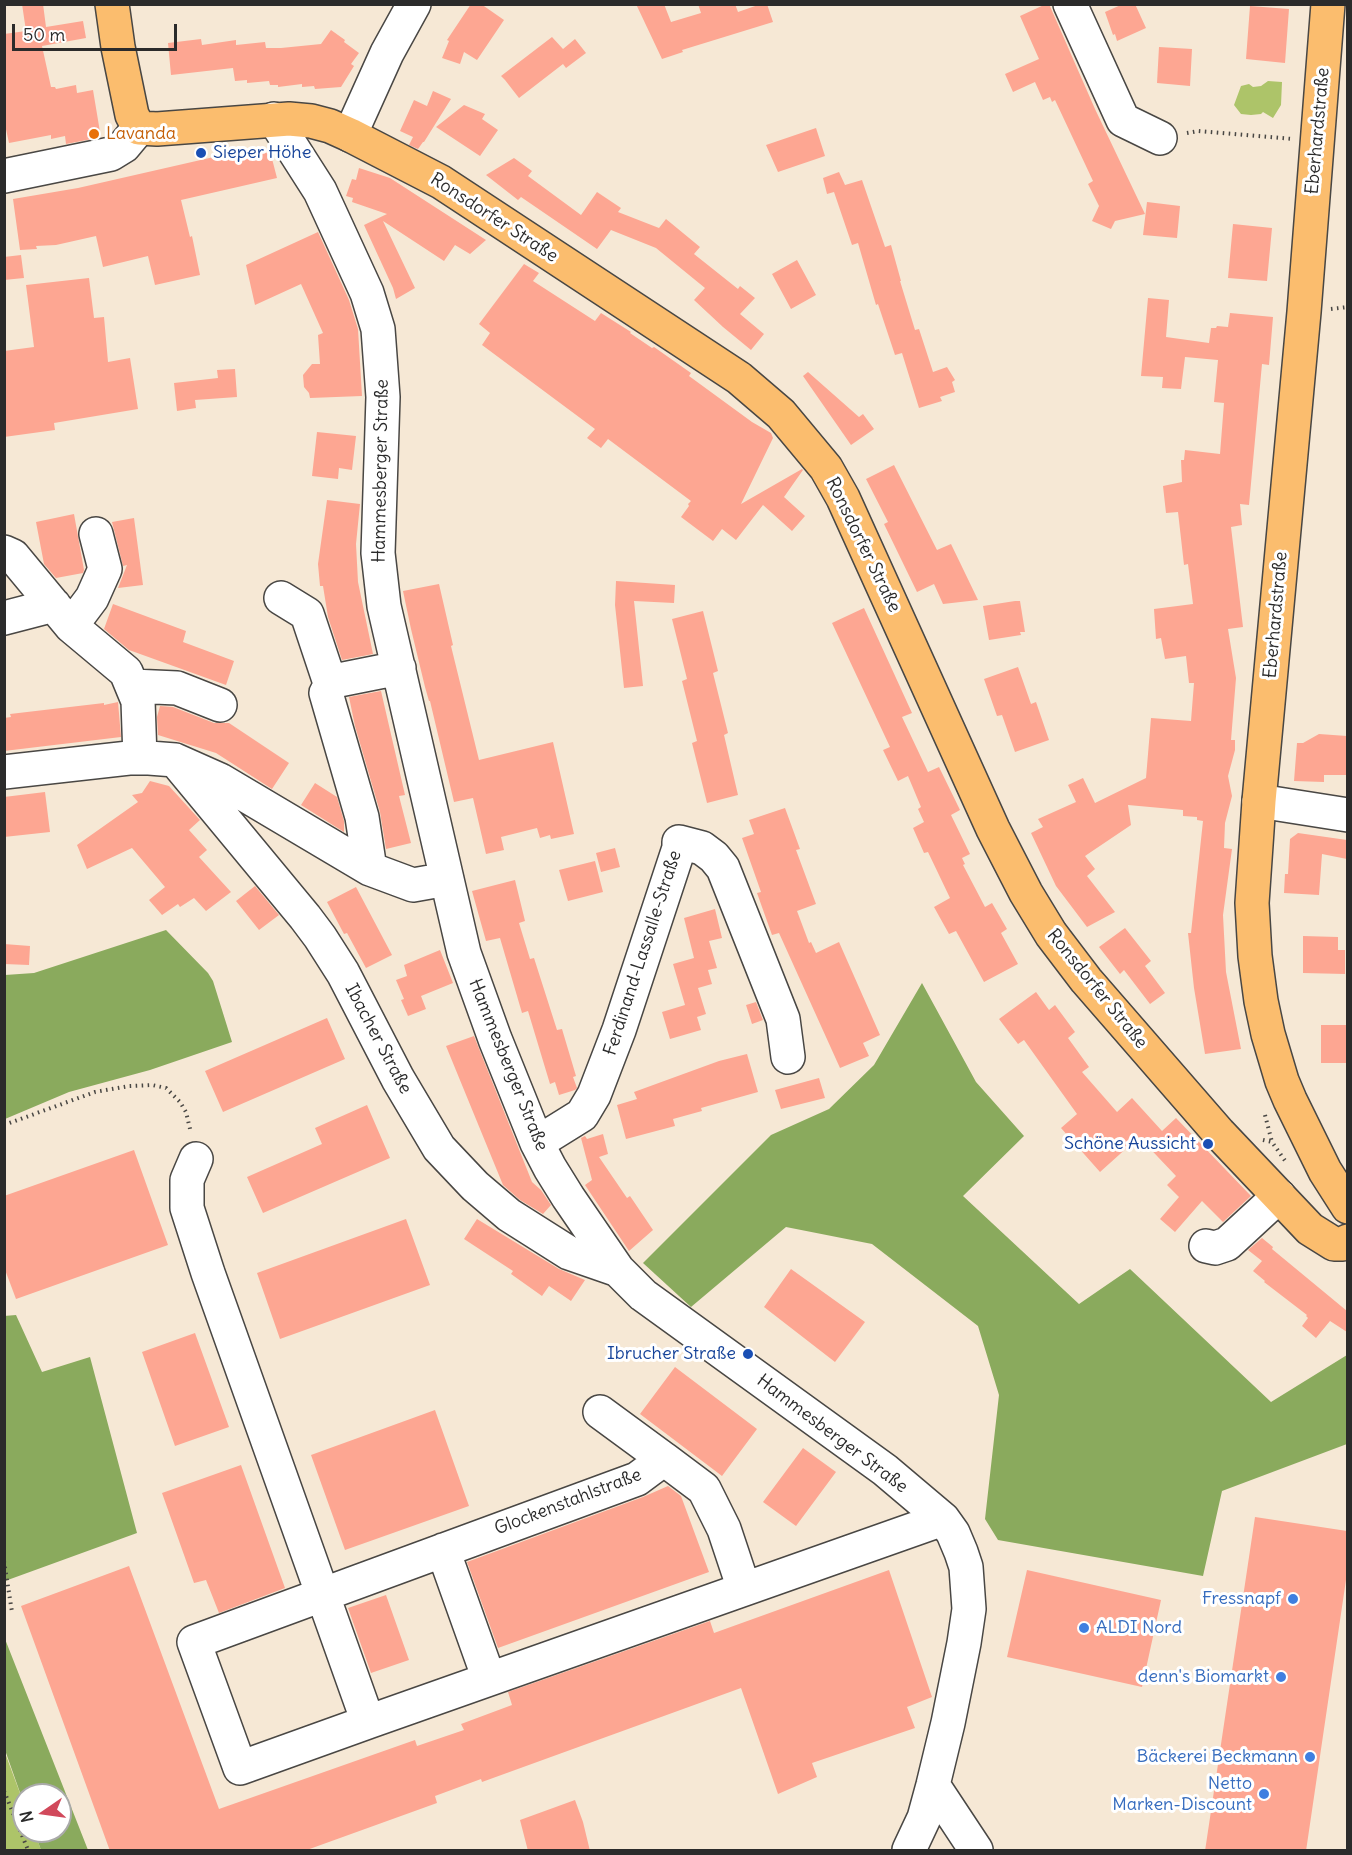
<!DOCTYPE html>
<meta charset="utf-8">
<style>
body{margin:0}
#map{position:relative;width:1352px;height:1855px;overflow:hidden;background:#f6e8d5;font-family:Delius,sans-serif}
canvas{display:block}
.frame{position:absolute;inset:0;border:6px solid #2b2b2b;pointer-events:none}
.north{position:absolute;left:12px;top:1783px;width:60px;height:60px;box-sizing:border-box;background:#fff;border:2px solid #aaa;border-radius:50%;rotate:257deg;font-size:16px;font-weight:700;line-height:24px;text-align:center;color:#2b2b2b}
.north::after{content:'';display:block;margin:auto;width:21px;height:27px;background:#d1495b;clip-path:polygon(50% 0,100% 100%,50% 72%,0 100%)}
.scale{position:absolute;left:12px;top:24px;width:165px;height:27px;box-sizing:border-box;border:3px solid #2b2b2b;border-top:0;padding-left:8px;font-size:18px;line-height:21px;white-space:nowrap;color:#2b2b2b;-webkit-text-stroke:4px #fff;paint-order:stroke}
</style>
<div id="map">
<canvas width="1352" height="1855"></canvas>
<div class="frame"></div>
<div class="north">N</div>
<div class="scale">50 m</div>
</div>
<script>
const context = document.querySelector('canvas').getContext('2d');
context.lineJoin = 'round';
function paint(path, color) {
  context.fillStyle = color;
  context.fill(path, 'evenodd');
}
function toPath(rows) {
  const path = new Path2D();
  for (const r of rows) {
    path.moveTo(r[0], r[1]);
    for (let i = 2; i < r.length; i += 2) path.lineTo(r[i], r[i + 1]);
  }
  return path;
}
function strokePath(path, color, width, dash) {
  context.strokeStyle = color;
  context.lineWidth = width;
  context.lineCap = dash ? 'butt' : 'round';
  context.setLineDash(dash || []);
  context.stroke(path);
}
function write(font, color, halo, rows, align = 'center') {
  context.font = font + ' Delius,sans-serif';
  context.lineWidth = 6;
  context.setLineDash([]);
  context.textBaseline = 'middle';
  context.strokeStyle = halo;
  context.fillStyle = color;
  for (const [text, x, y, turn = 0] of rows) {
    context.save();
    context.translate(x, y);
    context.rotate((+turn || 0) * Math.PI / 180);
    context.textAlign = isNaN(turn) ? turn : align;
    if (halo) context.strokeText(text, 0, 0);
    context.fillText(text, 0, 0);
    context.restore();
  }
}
paint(toPath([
 [1268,81,1282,82,1281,105,1273,118,1263,112,1261,114,1251,115,1241,114,1234,105,1241,86,1249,84,1253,87,1261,86],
 [4,1750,24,1804,24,1831,34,1831,41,1850,5,1850]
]), '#adc469');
paint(toPath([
 [166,930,208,973,213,981,232,1042,150,1070,69,1092,5,1119,5,975,34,973],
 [922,983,976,1082,1024,1136,963,1196,1079,1304,1130,1269,1271,1402,1347,1355,1347,1444,1222,1491,1203,1576,998,1540,985,1519,999,1395,978,1326,872,1244,786,1227,691,1307,643,1263,771,1135,829,1109,874,1065],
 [16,1315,42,1372,90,1357,137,1533,5,1581,4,1316],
 [4,1639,5,1639,88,1850,41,1850,34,1831,60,1831,60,1795,24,1795,24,1804,5,1750]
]), '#8aaa5d');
paint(toPath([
 [22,4,43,4,46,27,83,21,86,38,42,46,51,87,55,87,56,89,76,85,77,93,93,90,100,132,97,138,66,144,65,136,51,139,51,135,9,143,4,120,4,34,26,31],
 [471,4,481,4,504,20,477,60,464,52,460,64,442,58,449,41,447,40],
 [636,4,664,4,671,22,701,13,698,4,735,4,738,12,761,4,767,4,773,22,682,50,683,52,662,59],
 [1046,4,1049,4,1095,109,1145,214,1115,221,1111,229,1092,221,1099,206,1088,184,1093,181,1055,100,1052,102,1050,97,1043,100,1035,82,1013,92,1005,74,1039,59,1020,16],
 [1123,4,1135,4,1146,28,1117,41,1115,34,1113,35,1105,12],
 [1250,6,1289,9,1285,63,1246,59],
 [331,30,345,40,344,42,359,53,351,64,354,66,341,87,315,89,314,86,302,87,302,84,278,87,278,85,270,85,269,81,247,83,247,80,235,81,233,68,171,75,168,43,201,39,202,45,236,40,236,45,265,42,266,48,281,48,321,44],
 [552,37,563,49,575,39,586,53,566,68,563,64,519,98,505,80,501,76],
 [1159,47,1192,49,1190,86,1157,83],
 [433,91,451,99,424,142,423,142,418,149,409,145,413,137,400,131,414,100,427,106],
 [464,105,485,114,482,119,498,130,480,156,436,127],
 [816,128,825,156,778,172,766,145],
 [262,146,270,151,277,178,181,200,190,237,192,236,200,275,155,285,148,256,103,267,96,236,56,245,36,246,37,249,20,250,13,199,78,188],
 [514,158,532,171,528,176,581,215,597,192,621,208,618,212,659,228,666,219,700,247,694,254,738,289,740,286,755,298,740,314,764,334,751,350,723,327,694,300,705,288,656,248,611,230,597,249,521,197,518,200,486,175],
 [359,168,390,178,486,240,470,254,455,245,444,261,383,221,415,288,396,299,393,288,364,225,387,214,352,202,353,198,346,196,352,179,356,180],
 [839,172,845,185,862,180,885,247,891,245,901,281,900,281,915,330,919,329,933,372,947,367,955,380,952,382,955,392,940,397,942,401,919,408,902,353,895,355,878,304,876,305,858,243,852,245,834,192,827,194,823,178],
 [1147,202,1180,206,1177,238,1143,235],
 [1233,224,1272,228,1267,281,1228,278],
 [318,232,349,300,358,329,362,396,310,398,309,393,304,387,303,375,312,364,320,364,318,335,323,333,301,284,255,305,246,265],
 [21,255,24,278,4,280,4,257],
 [797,260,816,295,791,309,772,274],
 [524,264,539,273,533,281,595,321,601,313,631,332,630,333,652,348,654,347,691,373,689,376,752,422,771,433,773,438,741,504,802,469,803,470,784,497,805,516,792,531,763,505,736,540,722,529,713,541,681,517,689,506,688,504,691,501,608,439,601,448,587,438,595,429,482,345,490,333,479,324],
 [89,278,94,318,104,317,108,362,130,358,138,409,54,423,55,430,4,437,4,351,34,347,26,285],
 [1148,298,1169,300,1166,337,1209,343,1211,328,1216,328,1217,326,1228,327,1230,313,1273,317,1269,365,1262,364,1249,505,1240,504,1242,525,1231,527,1243,627,1228,629,1236,678,1231,740,1235,740,1235,750,1228,776,1232,796,1225,823,1224,848,1232,849,1223,915,1226,972,1241,1049,1205,1054,1194,988,1188,933,1191,933,1203,821,1197,820,1197,817,1183,816,1183,810,1128,805,1131,825,1085,856,1095,869,1087,876,1115,912,1087,927,1056,886,1031,833,1043,827,1038,819,1076,802,1068,785,1083,778,1095,803,1146,778,1151,718,1191,721,1194,683,1189,683,1186,656,1165,659,1161,638,1156,639,1154,609,1193,604,1188,564,1184,565,1178,512,1166,513,1163,486,1182,482,1181,460,1184,460,1185,450,1220,454,1224,403,1214,402,1218,360,1185,357,1181,389,1162,388,1163,377,1141,376],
 [235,369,237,397,195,400,196,408,177,411,174,383,218,378,217,370],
 [808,372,859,417,863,414,874,429,851,445,803,376],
 [317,432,356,436,352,470,339,468,338,479,312,476],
 [894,465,937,550,951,544,978,600,943,604,934,584,917,592,884,524,888,522,866,479],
 [327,500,360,504,356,544,358,582,373,654,342,660,328,617,323,586,320,586,318,564],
 [74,514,84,570,83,573,56,578,44,564,36,522],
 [134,518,143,585,118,588,127,565,123,566,112,522],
 [616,581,675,585,674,603,634,601,643,686,624,688,615,605],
 [439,584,453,645,451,646,479,760,553,742,574,834,551,839,550,835,540,838,537,828,501,837,504,850,486,854,473,798,454,802,430,701,429,701,425,687,411,629,403,591],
 [1015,601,1020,601,1025,632,1020,632,1021,635,989,640,983,606],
 [113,604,186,631,183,642,234,661,226,685,129,650,104,629],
 [864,608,912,713,902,717,928,772,939,767,960,810,951,815,970,854,962,858,965,864,963,865,985,907,992,903,1007,929,1001,933,1018,964,984,982,956,931,949,934,934,907,950,898,928,852,924,853,913,828,924,822,918,809,921,807,908,776,898,781,883,750,890,747,832,623],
 [703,611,718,671,713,673,728,733,724,735,738,795,707,803,692,743,697,741,682,681,687,679,672,619],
 [1018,667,1031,704,1036,702,1049,740,1015,752,1002,715,997,716,984,679],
 [381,691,405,795,399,796,411,843,386,849,380,812,355,726,349,697],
 [118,702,121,737,4,751,4,718,11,717,10,714,104,703,104,705],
 [160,706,173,707,214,723,229,723,289,763,272,789,216,753,158,735,157,717],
 [1319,734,1347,736,1347,775,1324,775,1324,782,1294,781,1297,743,1303,743],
 [150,781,169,786,200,820,189,830,207,850,199,857,231,892,206,911,194,898,180,907,178,904,162,915,149,900,165,887,132,848,87,869,77,845,138,802,132,795,142,793],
 [315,783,337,797,344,821,344,832,301,805],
 [45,792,50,832,4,837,4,797],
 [785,808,800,849,796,850,816,904,797,911,809,943,811,942,816,953,839,942,880,1035,863,1043,869,1056,840,1068,779,933,772,935,757,893,761,892,742,838,754,834,749,820],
 [1298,833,1347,840,1347,859,1322,854,1319,895,1284,893,1285,874,1288,874,1290,839],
 [615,848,620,867,601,872,596,853],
 [595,861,603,892,568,901,559,870],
 [515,880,525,921,519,923,530,959,534,958,557,1030,562,1029,576,1076,573,1077,577,1088,575,1090,559,1095,555,1082,550,1084,528,1011,522,1013,500,938,486,941,472,891],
 [255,886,279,915,259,930,236,901],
 [356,887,392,955,366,968,347,933,344,934,327,902],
 [715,909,722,938,709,941,717,968,708,970,712,984,698,988,706,1014,697,1017,701,1030,670,1039,662,1012,685,1005,673,964,694,958,684,918],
 [1125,928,1151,961,1145,966,1165,993,1150,1004,1124,970,1120,974,1099,947],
 [1303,936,1338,937,1338,950,1345,950,1345,974,1303,973],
 [4,944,30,946,29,965,4,964],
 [440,950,453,983,421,996,426,1009,408,1016,401,1000,404,999,396,980,407,976,404,965],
 [1036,992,1049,1010,1055,1005,1075,1032,1068,1038,1089,1067,1082,1072,1117,1112,1132,1098,1162,1131,1176,1118,1251,1196,1223,1222,1202,1201,1175,1232,1160,1219,1179,1197,1167,1185,1176,1176,1139,1137,1100,1172,1061,1128,1077,1114,1024,1040,1018,1044,999,1019],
 [756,1002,763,1020,752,1024,746,1005],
 [327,1018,345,1059,223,1112,205,1071],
 [1321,1025,1347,1025,1347,1063,1321,1063],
 [474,1036,532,1182,541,1190,551,1205,543,1214,520,1200,503,1185,446,1046],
 [747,1054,758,1092,701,1108,702,1111,673,1119,675,1126,626,1139,617,1105,637,1099,634,1092,719,1061],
 [819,1078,825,1098,781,1109,775,1090],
 [367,1105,390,1158,263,1213,247,1177,322,1144,315,1128],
 [603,1134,608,1154,599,1157,627,1198,630,1196,653,1230,629,1251,585,1185,592,1180,581,1138,585,1136,587,1139],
 [134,1150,168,1245,16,1299,4,1267,4,1196],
 [406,1219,430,1285,280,1339,257,1273],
 [477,1219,559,1269,585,1280,571,1301,549,1286,542,1296,511,1274,513,1271,464,1239],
 [1262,1238,1273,1247,1272,1249,1347,1311,1347,1332,1330,1321,1316,1338,1302,1326,1308,1318,1306,1316,1307,1315,1264,1282,1265,1281,1253,1271,1262,1261,1248,1250],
 [791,1269,865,1322,835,1362,764,1307],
 [195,1333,229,1427,175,1446,142,1352],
 [675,1367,757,1429,722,1476,640,1414],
 [435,1410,469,1506,345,1550,311,1455],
 [803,1448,836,1472,796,1526,763,1502],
 [241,1465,285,1588,219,1613,206,1580,194,1583,162,1493],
 [668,1486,681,1496,709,1572,498,1648,467,1562,643,1497],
 [1255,1517,1347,1531,1347,1573,1306,1851,1205,1851],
 [129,1566,219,1809,415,1740,417,1746,464,1730,461,1724,512,1705,508,1692,710,1621,714,1633,889,1570,932,1697,907,1707,915,1728,812,1763,817,1777,778,1794,741,1688,482,1782,481,1779,435,1796,437,1803,304,1851,110,1851,21,1606],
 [1027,1570,1161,1600,1142,1687,1007,1657],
 [386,1595,409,1660,371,1673,348,1608],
 [575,1800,583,1822,590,1851,528,1851,520,1820]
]), '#fda692');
const minor = toPath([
 [1070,4,1123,120,1160,138],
 [274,119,320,191,367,293,378,329,383,397,378,553,384,606,464,953,495,1039,537,1143,550,1168,568,1197,618,1270,643,1295,885,1470,943,1519,953,1533,961,1552,966,1567,969,1609,964,1643,948,1723,933,1785,924,1818,909,1850],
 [350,135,387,53,414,4],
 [4,176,111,154,124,146,139,128],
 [4,552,13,556,71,626,126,672,138,701,140,758],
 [281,598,307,614,331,686],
 [4,618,54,605],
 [71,626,92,598,105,569,96,534],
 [132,686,177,688,220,705],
 [175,760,305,917,320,937,343,973,398,1079,439,1148,475,1186,509,1215,569,1253,618,1270],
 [4,772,129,758,149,758,175,760,220,780,370,869,413,885,447,879],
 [1259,801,1348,815],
 [370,869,362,817,326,693,334,681,399,668],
 [537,1143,582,1115,594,1095,619,1030,679,848,679,842,702,848,714,857,723,868,783,1019,788,1057],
 [196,1159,187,1180,187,1208,208,1273,368,1722,943,1519],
 [1206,1246,1215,1248,1227,1244,1279,1196],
 [600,1412,664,1459],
 [443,1550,489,1679],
 [368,1722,240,1768,194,1642,637,1479,664,1459,704,1489,724,1529,744,1589],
 [933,1785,976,1850]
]);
const major = toPath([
 [112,4,118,47,132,115,139,128,157,129,289,119,311,121,330,126,350,135,441,182,739,378,781,414,826,468,843,498,993,829,1026,893,1051,934,1086,980,1219,1133,1310,1229,1334,1244,1343,1244,1348,1241],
 [1328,4,1304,312,1259,801,1252,903,1255,956,1261,1001,1268,1034,1282,1081,1290,1100,1325,1171,1348,1207]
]);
strokePath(minor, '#494744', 36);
strokePath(major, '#494744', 36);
strokePath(toPath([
 [1187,133,1198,131,1293,139],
 [1331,309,1348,307],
 [1265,1115,1272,1142],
 [4,1125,95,1092,129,1086,152,1085,166,1088,180,1102,186,1112,191,1133],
 [1263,1140,1272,1142,1286,1162],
 [4,1561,12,1612],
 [4,1791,28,1850]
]), '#494744', 4, [1.5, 4.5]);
strokePath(minor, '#fff', 33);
strokePath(major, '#fbbd6e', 33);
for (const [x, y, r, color] of [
 [94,134,6,"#e8710a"],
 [201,153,6,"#1a4fb4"],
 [1208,1144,6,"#1a4fb4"],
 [748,1354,6,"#1a4fb4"],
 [1293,1599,6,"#3f7fe0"],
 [1084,1628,6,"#3f7fe0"],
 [1281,1677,6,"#3f7fe0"],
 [1310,1757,6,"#3f7fe0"],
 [1264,1794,6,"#3f7fe0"]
]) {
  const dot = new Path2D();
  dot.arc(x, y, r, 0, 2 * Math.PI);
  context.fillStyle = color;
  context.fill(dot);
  strokePath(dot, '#fff', 2);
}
write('18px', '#2b2b2b', '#fff', [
 ["Eberhardstraße",1318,131,-85],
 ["Ronsdorfer Straße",494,218,33],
 ["Hammesberger Straße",381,471,-89],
 ["Ronsdorfer Straße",863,545,64],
 ["Eberhardstraße",1276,615,-85],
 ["Ferdinand-Lassalle-Straße",643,953,-72],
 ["Ronsdorfer Straße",1097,989,51],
 ["Ibacher Straße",378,1039,62],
 ["Hammesberger Straße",508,1065,68],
 ["Hammesberger Straße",832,1434,37],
 ["Glockenstahlstraße",568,1502,-21]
]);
write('18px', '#c56008', '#fff', [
 ["Lavanda",106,134]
], 'left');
write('18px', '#164399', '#fff', [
 ["Sieper Höhe",213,153,"left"],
 ["Schöne Aussicht",1196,1144],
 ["Ibrucher Straße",736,1354]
], 'right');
write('18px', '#366cbe', '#fff', [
 ["Fressnapf",1281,1599],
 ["ALDI Nord",1096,1628,"left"],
 ["denn's Biomarkt",1269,1677],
 ["Bäckerei Beckmann",1298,1757],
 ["Netto",1252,1784],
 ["Marken-Discount",1252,1805]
], 'right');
</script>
